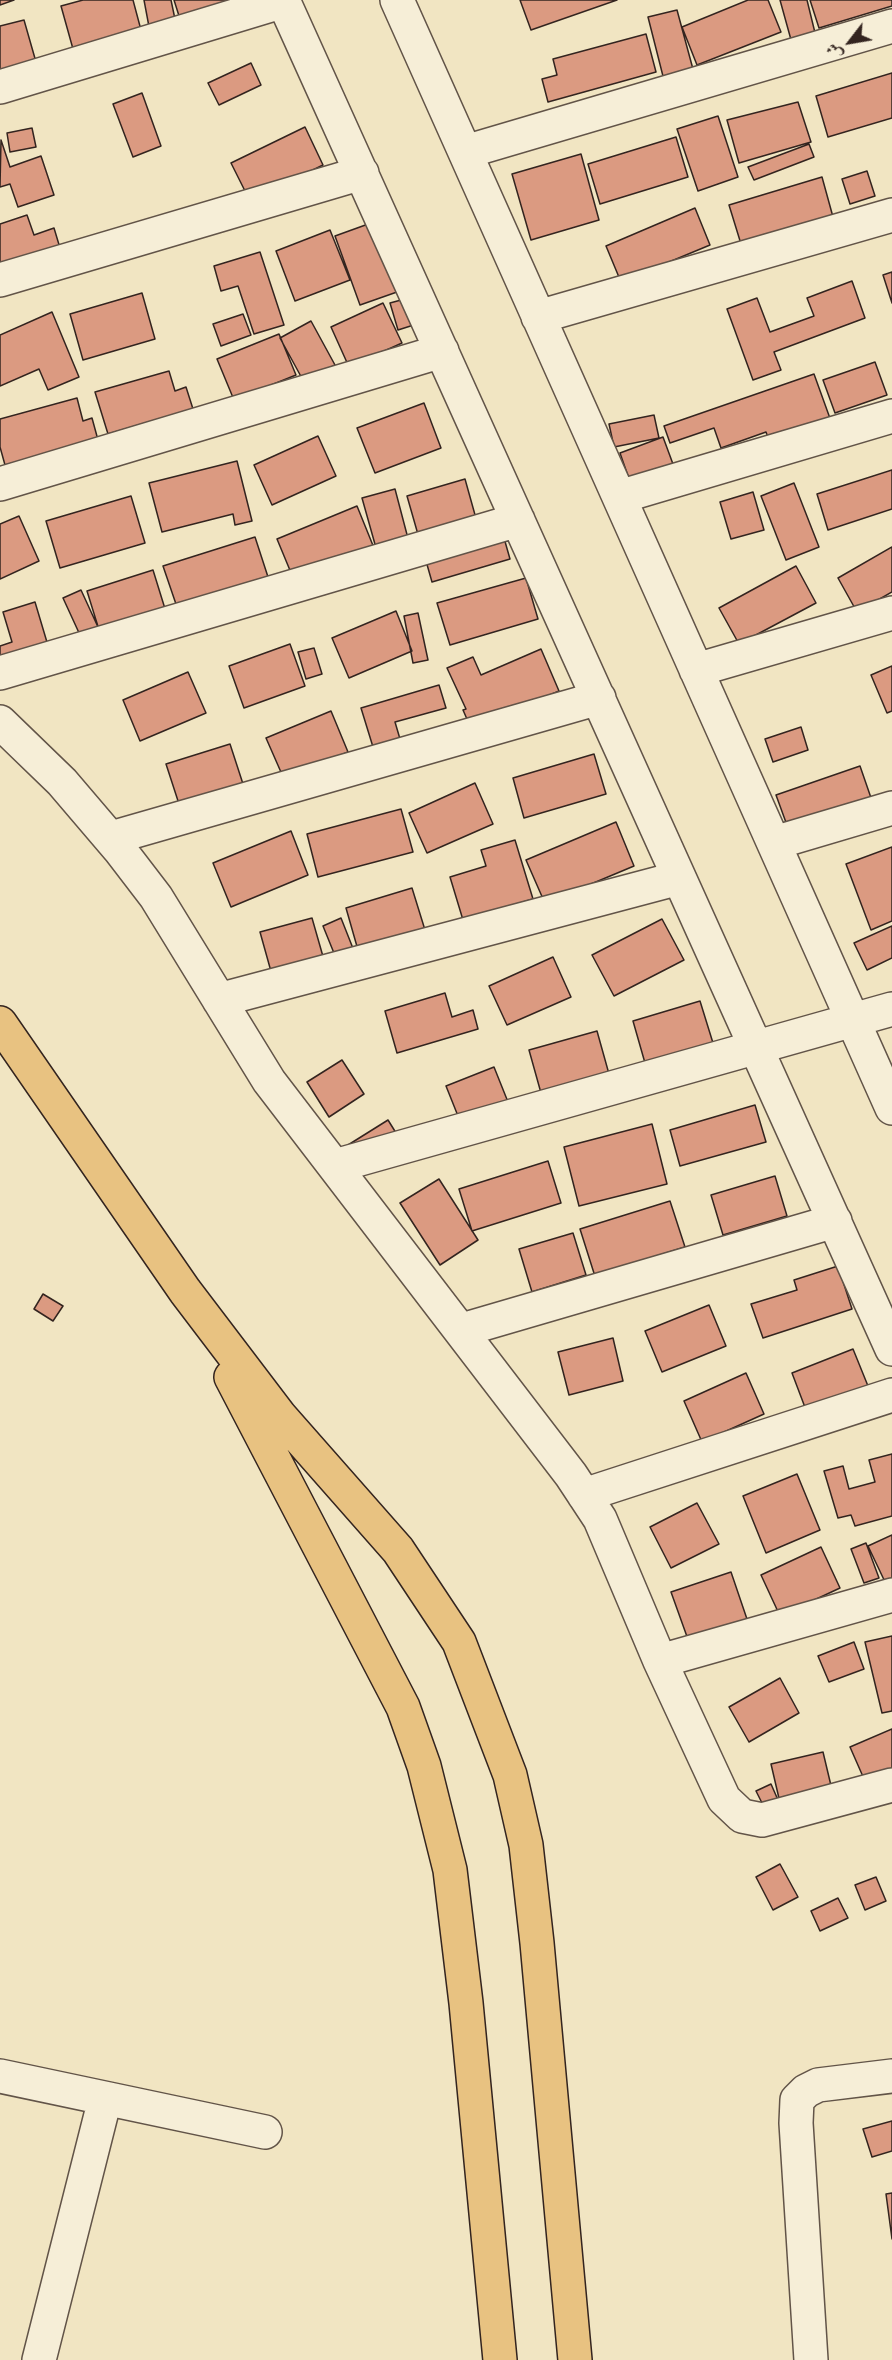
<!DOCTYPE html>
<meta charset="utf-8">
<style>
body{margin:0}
#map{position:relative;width:892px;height:2360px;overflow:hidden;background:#f1e5c2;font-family:"IM FELL Double Pica",Amiri,serif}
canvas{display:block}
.north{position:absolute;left:820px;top:12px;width:60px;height:60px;-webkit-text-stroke:4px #f6eed7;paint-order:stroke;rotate:239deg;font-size:16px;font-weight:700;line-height:24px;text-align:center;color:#33241f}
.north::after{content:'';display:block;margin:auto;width:21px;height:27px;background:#33241f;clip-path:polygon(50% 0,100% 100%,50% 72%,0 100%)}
</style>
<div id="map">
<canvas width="892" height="2360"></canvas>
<div class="north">ش</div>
</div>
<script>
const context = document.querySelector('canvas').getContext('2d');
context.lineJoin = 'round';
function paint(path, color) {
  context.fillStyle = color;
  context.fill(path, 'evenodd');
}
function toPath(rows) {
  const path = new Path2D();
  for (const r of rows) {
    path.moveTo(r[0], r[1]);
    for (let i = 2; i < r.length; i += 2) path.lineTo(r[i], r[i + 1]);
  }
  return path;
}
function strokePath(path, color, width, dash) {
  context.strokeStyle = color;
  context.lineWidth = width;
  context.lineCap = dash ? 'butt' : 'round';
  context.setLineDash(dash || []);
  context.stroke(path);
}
const building = toPath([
 [0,0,14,0,0,5,0,0],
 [83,0,133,0,141,30,73,49,61,6,83,0],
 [144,0,171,0,180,43,153,48,144,0],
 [174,0,236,0,180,19,174,0],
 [520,0,617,0,531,30,520,0],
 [748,0,768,0,781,32,697,65,682,27,748,0],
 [780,0,807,0,817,41,793,47,780,0],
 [810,0,892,0,892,6,819,28,810,0],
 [677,10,697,84,667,92,648,17,677,10],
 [24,20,36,62,0,72,0,26,24,20],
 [646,34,656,72,548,102,542,79,557,75,553,59,646,34],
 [251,63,261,85,219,105,208,83,251,63],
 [892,73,892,118,828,137,816,96,892,73],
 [142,93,161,146,133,157,113,104,142,93],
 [798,102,811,142,739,163,727,120,798,102],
 [718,116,738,177,698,191,677,129,718,116],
 [305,127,323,165,250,201,231,163,305,127],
 [32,128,36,147,10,152,7,133,32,128],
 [676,137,688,177,600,204,588,164,676,137],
 [1,140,10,167,41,156,54,195,18,207,10,184,0,187,1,140],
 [809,144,814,157,754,180,748,167,809,144],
 [581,154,599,220,531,240,512,174,581,154],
 [867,171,875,196,850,204,842,179,867,171],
 [822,177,833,217,741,244,729,205,822,177],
 [695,208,710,245,621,282,606,246,695,208],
 [27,215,34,235,54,228,60,248,0,268,0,224,27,215],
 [371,223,397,292,360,305,335,236,371,223],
 [330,230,350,280,295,301,276,251,330,230],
 [260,252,284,325,254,334,238,286,221,291,214,266,260,252],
 [892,272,892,303,883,275,892,272],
 [852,281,865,318,774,352,781,370,753,380,727,309,757,298,770,332,814,316,807,298,852,281],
 [142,293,155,339,83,360,70,314,142,293],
 [412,297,420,323,398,330,390,303,412,297],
 [383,303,402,343,349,367,331,327,383,303],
 [52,312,79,377,48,390,39,369,0,386,0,335,52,312],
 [243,314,251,335,221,346,213,324,243,314],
 [311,321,335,365,304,382,280,338,311,321],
 [279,334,296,375,234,400,217,359,279,334],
 [875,362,887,395,835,413,823,380,875,362],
 [169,371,175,391,186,387,193,409,108,434,95,392,169,371],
 [814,374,836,435,775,456,766,432,721,448,714,428,670,443,664,426,814,374],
 [77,398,83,421,92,418,98,440,5,465,0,447,0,419,77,398],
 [424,403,441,448,375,473,357,428,424,403],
 [654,415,659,438,614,447,609,424,654,415],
 [318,436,336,476,272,505,254,465,318,436],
 [663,437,680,483,636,499,620,453,663,437],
 [237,461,252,521,235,525,233,514,162,532,149,483,237,461],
 [892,470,892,509,828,530,817,494,892,470],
 [465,479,477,522,419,538,407,496,465,479],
 [794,483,819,547,786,560,761,496,794,483],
 [395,489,410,546,378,555,362,498,395,489],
 [753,492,764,530,731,539,720,502,753,492],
 [131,496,145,543,60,568,46,521,131,496],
 [357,506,374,548,294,580,277,539,357,506],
 [19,516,39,561,0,579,0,524,19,516],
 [502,531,510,559,432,582,424,554,502,531],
 [255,537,269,580,178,610,163,566,255,537],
 [892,547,892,592,857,612,838,578,892,547],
 [796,566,816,603,739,644,719,608,796,566],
 [153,570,166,612,100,633,87,591,153,570],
 [526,578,538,619,450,645,437,603,526,578],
 [81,590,98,627,80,635,63,598,81,590],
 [35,602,55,669,0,685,0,646,12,642,3,612,35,602],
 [396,611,412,651,349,678,332,638,396,611],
 [418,613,428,660,413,663,404,616,418,613],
 [290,644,305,686,244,708,229,666,290,644],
 [314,648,322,674,306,679,298,652,314,648],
 [541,649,559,691,496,718,474,735,463,710,466,709,447,668,473,657,481,675,541,649],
 [892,666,892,711,887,713,871,675,892,666],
 [188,672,206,713,140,741,123,700,188,672],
 [439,685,446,708,395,722,400,739,373,747,361,708,439,685],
 [331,711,348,752,284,779,266,738,331,711],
 [801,727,808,750,773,762,765,739,801,727],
 [230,744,244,787,180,807,166,764,230,744],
 [594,754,606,794,524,818,513,778,594,754],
 [860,766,879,821,796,850,776,795,860,766],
 [475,783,493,824,427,853,409,813,475,783],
 [401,809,413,852,318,877,307,834,401,809],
 [616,822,634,866,572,892,547,908,526,860,616,822],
 [291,831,308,875,231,907,213,863,291,831],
 [515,840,533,899,463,920,450,877,486,866,481,850,515,840],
 [892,847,892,921,871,930,846,864,892,847],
 [412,888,425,930,358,950,346,908,412,888],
 [312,918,324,960,272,975,260,932,312,918],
 [341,918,356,956,338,963,323,926,341,918],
 [662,919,684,960,614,996,592,955,662,919],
 [892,926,892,958,867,970,854,943,892,926],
 [553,957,571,997,507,1025,489,986,553,957],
 [445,993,452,1017,473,1010,478,1029,397,1053,385,1011,445,993],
 [700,1001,713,1043,645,1063,633,1021,700,1001],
 [597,1031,609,1074,541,1093,529,1050,597,1031],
 [342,1060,364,1094,329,1117,307,1082,342,1060],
 [494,1067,516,1122,468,1141,446,1086,494,1067],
 [755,1105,766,1142,680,1166,670,1130,755,1105],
 [388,1120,406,1149,366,1174,348,1145,388,1120],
 [652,1124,667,1184,579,1206,564,1147,652,1124],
 [548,1161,561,1203,472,1231,459,1189,548,1161],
 [775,1176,787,1216,723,1235,711,1195,775,1176],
 [439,1179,478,1240,440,1265,400,1203,439,1179],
 [670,1201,685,1247,619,1268,599,1289,580,1229,670,1201],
 [573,1233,586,1275,532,1292,519,1249,573,1233],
 [838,1266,852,1309,763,1338,751,1304,797,1290,794,1280,838,1266],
 [43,1294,63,1306,53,1321,34,1309,43,1294],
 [709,1305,726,1346,662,1372,645,1331,709,1305],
 [613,1338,623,1381,569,1395,558,1352,613,1338],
 [853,1349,868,1386,806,1410,792,1373,853,1349],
 [746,1373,764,1414,702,1442,684,1401,746,1373],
 [892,1454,892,1516,855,1526,851,1515,838,1518,824,1471,843,1466,849,1489,875,1482,869,1460,892,1454],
 [797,1474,820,1530,766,1553,743,1496,797,1474],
 [697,1503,719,1544,671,1568,650,1527,697,1503],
 [892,1535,892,1581,886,1584,868,1546,892,1535],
 [866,1543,879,1578,864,1583,851,1549,866,1543],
 [821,1547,840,1588,780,1616,761,1575,821,1547],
 [731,1572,749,1625,690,1645,671,1592,731,1572],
 [892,1636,892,1711,882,1713,865,1642,892,1636],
 [854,1642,864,1669,829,1682,818,1656,854,1642],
 [780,1678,799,1713,749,1742,729,1707,780,1678],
 [892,1729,892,1778,868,1788,850,1747,892,1729],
 [823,1752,833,1794,781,1807,771,1764,823,1752],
 [771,1784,778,1800,764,1807,756,1791,771,1784],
 [780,1864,798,1897,773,1910,756,1877,780,1864],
 [876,1877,886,1901,865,1910,855,1885,876,1877],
 [838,1898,848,1918,820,1931,811,1911,838,1898],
 [892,2121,892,2151,872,2157,863,2129,892,2121],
 [892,2193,892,2239,886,2194,892,2193]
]);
paint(building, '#db9a81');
strokePath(building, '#33241f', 1.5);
const minor = toPath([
 [283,0,892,1349],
 [397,0,892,1108],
 [0,87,284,1],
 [465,152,892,26],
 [0,280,362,173],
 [538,317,892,215],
 [0,484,442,351],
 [619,497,892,416],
 [696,670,892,613],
 [0,673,518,520],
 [0,722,62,782,120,850,156,897,269,1081,571,1475,600,1519,660,1661,724,1799,742,1816,762,1820,892,1785],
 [111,838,599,698],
 [774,843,892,808],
 [219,1000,679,878],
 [335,1166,892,1009],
 [462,1330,835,1221],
 [584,1495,892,1395],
 [660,1661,892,1595],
 [0,2076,265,2132],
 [39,2360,105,2099],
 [811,2360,796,2123,797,2100,806,2091,818,2085,892,2076]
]);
const major = toPath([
 [0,1023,185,1291,280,1416,398,1550,459,1642,510,1775,526,1845,537,1943,575,2360],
 [231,1377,403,1707,424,1766,450,1870,466,2003,500,2360]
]);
strokePath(minor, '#625448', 36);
strokePath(major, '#33241f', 36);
strokePath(minor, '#f6eed7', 33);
strokePath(major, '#e8c281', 33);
</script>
